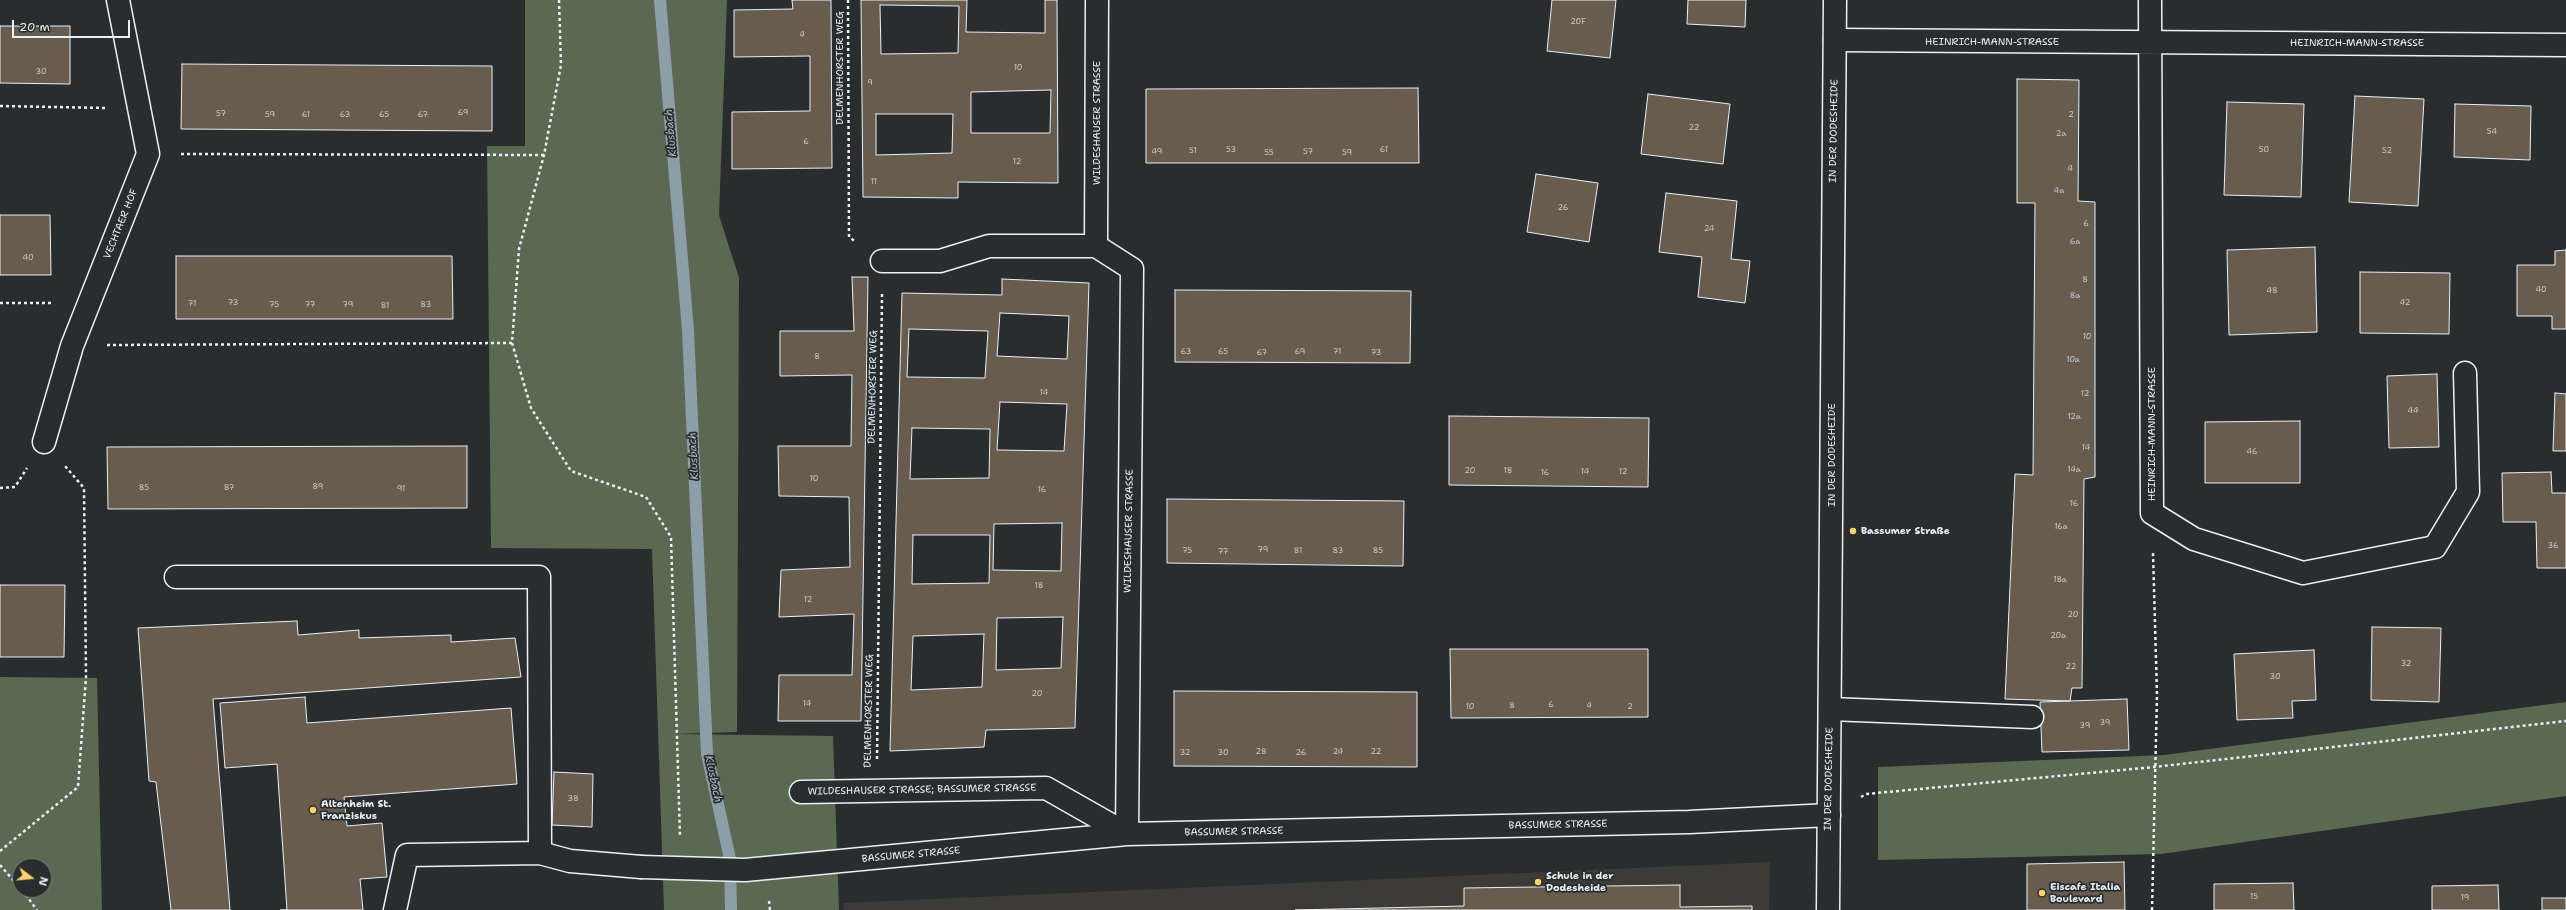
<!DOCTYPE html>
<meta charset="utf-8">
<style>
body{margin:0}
#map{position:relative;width:2566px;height:910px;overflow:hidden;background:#2a2d2e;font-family:"Shantell Sans",sans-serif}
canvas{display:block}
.north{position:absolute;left:12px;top:858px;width:40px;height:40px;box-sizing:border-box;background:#2a2d2e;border:1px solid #767b7f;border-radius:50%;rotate:106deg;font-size:11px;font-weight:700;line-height:16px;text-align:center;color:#e8f1f8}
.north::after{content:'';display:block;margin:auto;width:14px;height:18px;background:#ffd166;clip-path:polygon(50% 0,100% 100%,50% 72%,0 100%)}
.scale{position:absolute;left:12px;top:20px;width:118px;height:18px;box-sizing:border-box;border:2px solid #e8f1f8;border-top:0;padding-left:5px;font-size:12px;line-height:14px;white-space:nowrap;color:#e8f1f8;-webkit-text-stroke:3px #2a2d2e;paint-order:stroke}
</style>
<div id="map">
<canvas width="2566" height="910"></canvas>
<div class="north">N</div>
<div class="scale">20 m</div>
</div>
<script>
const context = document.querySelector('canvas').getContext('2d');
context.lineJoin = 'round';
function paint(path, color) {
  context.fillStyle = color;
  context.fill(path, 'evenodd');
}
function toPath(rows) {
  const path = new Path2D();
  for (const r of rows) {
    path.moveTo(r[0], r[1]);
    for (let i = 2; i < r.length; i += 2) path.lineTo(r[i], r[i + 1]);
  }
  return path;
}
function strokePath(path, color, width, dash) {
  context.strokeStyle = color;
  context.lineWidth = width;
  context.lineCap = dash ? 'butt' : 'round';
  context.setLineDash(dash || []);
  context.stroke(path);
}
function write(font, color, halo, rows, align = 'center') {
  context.font = font + ' "Shantell Sans",sans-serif';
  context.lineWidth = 3.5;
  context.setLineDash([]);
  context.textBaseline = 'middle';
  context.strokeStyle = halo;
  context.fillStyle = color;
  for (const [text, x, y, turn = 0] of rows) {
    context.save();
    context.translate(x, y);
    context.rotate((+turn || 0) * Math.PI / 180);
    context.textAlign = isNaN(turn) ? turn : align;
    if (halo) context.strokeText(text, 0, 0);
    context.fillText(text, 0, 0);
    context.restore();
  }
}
paint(toPath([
 [1770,862,1769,910,844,910,843,903]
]), '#3d3b38');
paint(toPath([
 [525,0,727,0,719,215,739,278,737,732,675,734,833,736,839,910,664,910,652,549,491,548,487,146,525,146],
 [0,677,97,678,102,910,0,910],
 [20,866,44,866,44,890,20,890],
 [2566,702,2566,796,2161,854,1878,860,1878,767,2164,755]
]), '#5b6952');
strokePath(toPath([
 [660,0,688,330,707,754,730,859,731,910]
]), '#8c9fa9', 12);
const building = toPath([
 [792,0,831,0,832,168,732,169,732,112,810,111,810,56,734,57,734,10,793,9,792,0],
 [861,0,967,0,966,32,1045,33,1045,0,1057,0,1058,183,958,182,958,198,863,197,861,0],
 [880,5,959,6,958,53,881,54,880,5],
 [1051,90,1050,133,971,133,971,92,1051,90],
 [876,114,953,114,952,153,876,155,876,114],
 [1552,0,1616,0,1610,58,1547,51,1552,0],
 [1688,0,1746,0,1745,27,1687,24,1688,0],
 [0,26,70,26,70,84,0,83,0,26],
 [182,64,492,66,492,131,181,129,182,64],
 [2017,79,2079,80,2078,201,2095,202,2095,477,2084,479,2082,688,2072,688,2070,701,2005,699,2015,474,2033,475,2035,203,2017,203,2017,79],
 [1418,88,1419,163,1146,163,1146,89,1418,88],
 [1648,94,1730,104,1723,164,1641,154,1648,94],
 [2355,96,2424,99,2418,206,2349,202,2355,96],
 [2227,102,2304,104,2301,197,2224,195,2227,102],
 [2455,104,2531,106,2530,160,2454,157,2455,104],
 [1536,174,1598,183,1589,242,1527,232,1536,174],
 [1666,193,1737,201,1731,259,1750,261,1745,303,1698,297,1702,257,1659,252,1666,193],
 [0,215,50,215,51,275,0,275,0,215],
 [2315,247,2317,332,2229,335,2227,250,2315,247],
 [2566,250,2566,329,2552,329,2552,316,2517,316,2517,265,2555,265,2555,251,2566,250],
 [176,256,452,256,453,319,176,319,176,256],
 [2360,272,2450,273,2449,334,2360,333,2360,272],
 [852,277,868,277,861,721,778,721,779,675,852,675,854,614,779,617,781,570,850,567,849,497,779,496,778,446,851,446,852,375,780,376,780,331,854,331,852,277],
 [1002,279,1089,283,1075,728,986,730,984,747,890,751,902,293,1002,295,1002,279],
 [1000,313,1069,316,1067,359,997,356,1000,313],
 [909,329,988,331,985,378,907,377,909,329],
 [1000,402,1067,404,1064,451,997,450,1000,402],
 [912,428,990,429,989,478,910,479,912,428],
 [1062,523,1061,571,993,570,994,524,1062,523],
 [913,535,990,535,989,583,912,584,913,535],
 [1063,617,1061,668,996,670,997,618,1063,617],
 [984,634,982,687,911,690,913,636,984,634],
 [1175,290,1411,291,1410,363,1175,362,1175,290],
 [2437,374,2439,447,2389,448,2387,376,2437,374],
 [2555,393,2566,394,2566,451,2553,451,2555,393],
 [1449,416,1649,418,1648,487,1449,485,1449,416],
 [2300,421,2300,483,2205,483,2205,422,2300,421],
 [467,446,467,508,108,509,107,447,467,446],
 [2551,472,2552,493,2566,493,2566,568,2537,568,2536,522,2503,522,2502,473,2551,472],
 [1167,499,1404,501,1403,566,1167,563,1167,499],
 [0,585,65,585,64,657,0,657,0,585],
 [297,621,298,635,359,630,359,638,451,635,451,642,515,638,521,677,213,699,230,910,171,910,156,782,149,781,138,628,297,621],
 [2372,627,2441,628,2439,702,2371,700,2372,627],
 [1450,649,1648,649,1648,717,1451,718,1450,649],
 [2314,650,2316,700,2292,701,2293,718,2237,720,2234,654,2314,650],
 [1174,691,1417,692,1417,767,1174,766,1174,691],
 [305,697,307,723,511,708,517,784,344,797,347,826,382,823,387,877,360,879,363,910,280,910,287,910,277,764,225,768,220,703,305,697],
 [2127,699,2129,750,2042,752,2040,702,2127,699],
 [554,772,593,774,592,827,552,825,554,772],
 [2124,862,2125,910,2027,910,2027,864,2124,862],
 [2293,883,2294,910,2214,910,2214,884,2293,883],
 [1680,885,1680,907,1752,906,1752,910,1295,910,1464,906,1464,888,1680,885],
 [2498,885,2499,910,2432,910,2432,886,2498,885],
 [2542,898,2566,898,2566,910,2542,910,2542,898]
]);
paint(building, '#685c4f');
strokePath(building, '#e8f1f8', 1);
const service = toPath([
 [176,577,539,577,540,853],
 [1830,709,2032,717],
 [395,910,407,855,540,853,570,861,641,867]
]);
const minor = toPath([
 [2150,0,2152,513,2194,539,2303,573,2435,547,2468,492,2465,373],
 [1835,40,2566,45],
 [882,261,940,261,989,246,1096,246],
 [44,442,72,346,148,154,118,0],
 [801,792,1046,788,1127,834,1132,269,1096,246,1097,0],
 [641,867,745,870,1127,834,1689,822,1829,815]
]);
const tertiary = toPath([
 [1828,910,1835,0]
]);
strokePath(service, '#e8f1f8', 25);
strokePath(minor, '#e8f1f8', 25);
strokePath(tertiary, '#e8f1f8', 25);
strokePath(toPath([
 [559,0,561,65,544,155,519,249,512,343,531,408,571,471,646,497,671,537,680,837],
 [848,0,849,237,856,242],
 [0,106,107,108],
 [181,154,544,155],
 [0,303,53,303],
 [107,345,512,343],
 [0,488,15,487,27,468],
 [877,759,882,294],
 [1861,797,1866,794,2154,767,2566,721],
 [0,851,78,787,86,677,84,488,65,466],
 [0,865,20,888],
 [22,890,37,910],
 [769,901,770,910],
 [2152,910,2157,695,2153,553]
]), '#e8f1f8', 2.5, [3, 3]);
strokePath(service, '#2a2d2e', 22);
strokePath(minor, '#2a2d2e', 22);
strokePath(tertiary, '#2a2d2e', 22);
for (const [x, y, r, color] of [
 [1853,531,4,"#ffd166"],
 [313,810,4,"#ffd166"],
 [1538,882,4,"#ffd166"],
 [2042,893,4,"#ffd166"]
]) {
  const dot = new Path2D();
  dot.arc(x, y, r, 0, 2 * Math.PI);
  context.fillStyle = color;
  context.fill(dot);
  strokePath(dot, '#2a2d2e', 1.5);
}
write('8px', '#c8ccce', null, [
 ["20F",1578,22],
 ["4",802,35],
 ["10",1018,68],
 ["30",41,72],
 ["9",870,83],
 ["69",463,113],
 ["57",221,114],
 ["59",270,115],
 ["61",306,115],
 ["63",345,115],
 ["65",384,115],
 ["67",423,115],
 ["2",2071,115],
 ["22",1694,128],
 ["54",2492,132],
 ["2a",2061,134],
 ["6",806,142],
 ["53",1231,150],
 ["61",1384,150],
 ["50",2264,150],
 ["51",1193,151],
 ["52",2387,151],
 ["49",1157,152],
 ["57",1308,152],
 ["55",1269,153],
 ["59",1347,153],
 ["12",1017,162],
 ["4",2070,169],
 ["11",874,182],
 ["4a",2059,191],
 ["26",1563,208],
 ["6",2086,224],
 ["24",1709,229],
 ["6a",2075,242],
 ["40",28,258],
 ["8",2085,280],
 ["40",2541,290],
 ["48",2272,291],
 ["8a",2075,296],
 ["73",233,303],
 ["42",2405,303],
 ["71",192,304],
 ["75",274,305],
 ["77",310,305],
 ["79",348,305],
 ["83",426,305],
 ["81",385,306],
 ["10",2087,337],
 ["63",1186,352],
 ["65",1223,352],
 ["69",1300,352],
 ["71",1337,352],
 ["67",1262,353],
 ["73",1376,353],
 ["8",817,357],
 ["10a",2073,360],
 ["14",1044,393],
 ["12",2085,394],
 ["44",2413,411],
 ["12a",2074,417],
 ["14",2086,448],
 ["46",2252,452],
 ["14a",2074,470],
 ["20",1470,471],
 ["18",1508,471],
 ["14",1585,472],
 ["12",1623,472],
 ["16",1545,473],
 ["10",814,479],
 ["89",318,487],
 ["85",144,488],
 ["87",229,488],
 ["91",401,489],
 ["16",1042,490],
 ["16",2074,504],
 ["16a",2061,527],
 ["36",2553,546],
 ["79",1263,550],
 ["75",1187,551],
 ["81",1298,551],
 ["83",1338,551],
 ["85",1378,551],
 ["77",1223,552],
 ["18a",2060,580],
 ["18",1039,586],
 ["12",808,600],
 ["20",2073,615],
 ["20a",2058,636],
 ["32",2406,664],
 ["22",2071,667],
 ["30",2275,677],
 ["20",1037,694],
 ["14",807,704],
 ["6",1551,705],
 ["8",1512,706],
 ["4",1589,706],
 ["10",1470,707],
 ["2",1630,707],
 ["39",2105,723],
 ["39",2085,726],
 ["28",1261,752],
 ["24",1338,752],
 ["22",1376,752],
 ["32",1185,753],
 ["30",1223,753],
 ["26",1301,753],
 ["38",573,799],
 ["15",2254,897],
 ["19",2465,898]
]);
write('10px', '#e8f1f8', '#2a2d2e', [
 ["HEINRICH-MANN-STRASSE",1992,42],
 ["HEINRICH-MANN-STRASSE",2357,43],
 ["DELMENHORSTER WEG",840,68,-90],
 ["WILDESHAUSER STRASSE",1097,123,-90],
 ["IN DER DODESHEIDE",1834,131,-89],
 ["VECHTAER HOF",121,224,-68],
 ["DELMENHORSTER WEG",873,387,-89],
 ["HEINRICH-MANN-STRASSE",2152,434,-90],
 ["IN DER DODESHEIDE",1832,455,-90],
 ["WILDESHAUSER STRASSE",1129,531,-89],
 ["DELMENHORSTER WEG",869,711,-89],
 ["IN DER DODESHEIDE",1829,779,-89],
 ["WILDESHAUSER STRASSE; BASSUMER STRASSE",922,790,-1],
 ["BASSUMER STRASSE",1558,825,-1],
 ["BASSUMER STRASSE",1234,832,-1],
 ["BASSUMER STRASSE",911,855,-5]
]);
write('bold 10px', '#e8f1f8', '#2a2d2e', [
 ["Bassumer Straße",1861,531],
 ["Altenheim St.",321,804],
 ["Franziskus",321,816],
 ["Schule in der",1546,876],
 ["Dodesheide",1546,888],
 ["Eiscafe Italia",2050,887],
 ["Boulevard",2050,899]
], 'left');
write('italic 11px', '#abbac3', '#2a2d2e', [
 ["Klusbach",671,133,-95],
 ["Klusbach",694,456,-93],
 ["Klusbach",713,779,78]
]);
</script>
